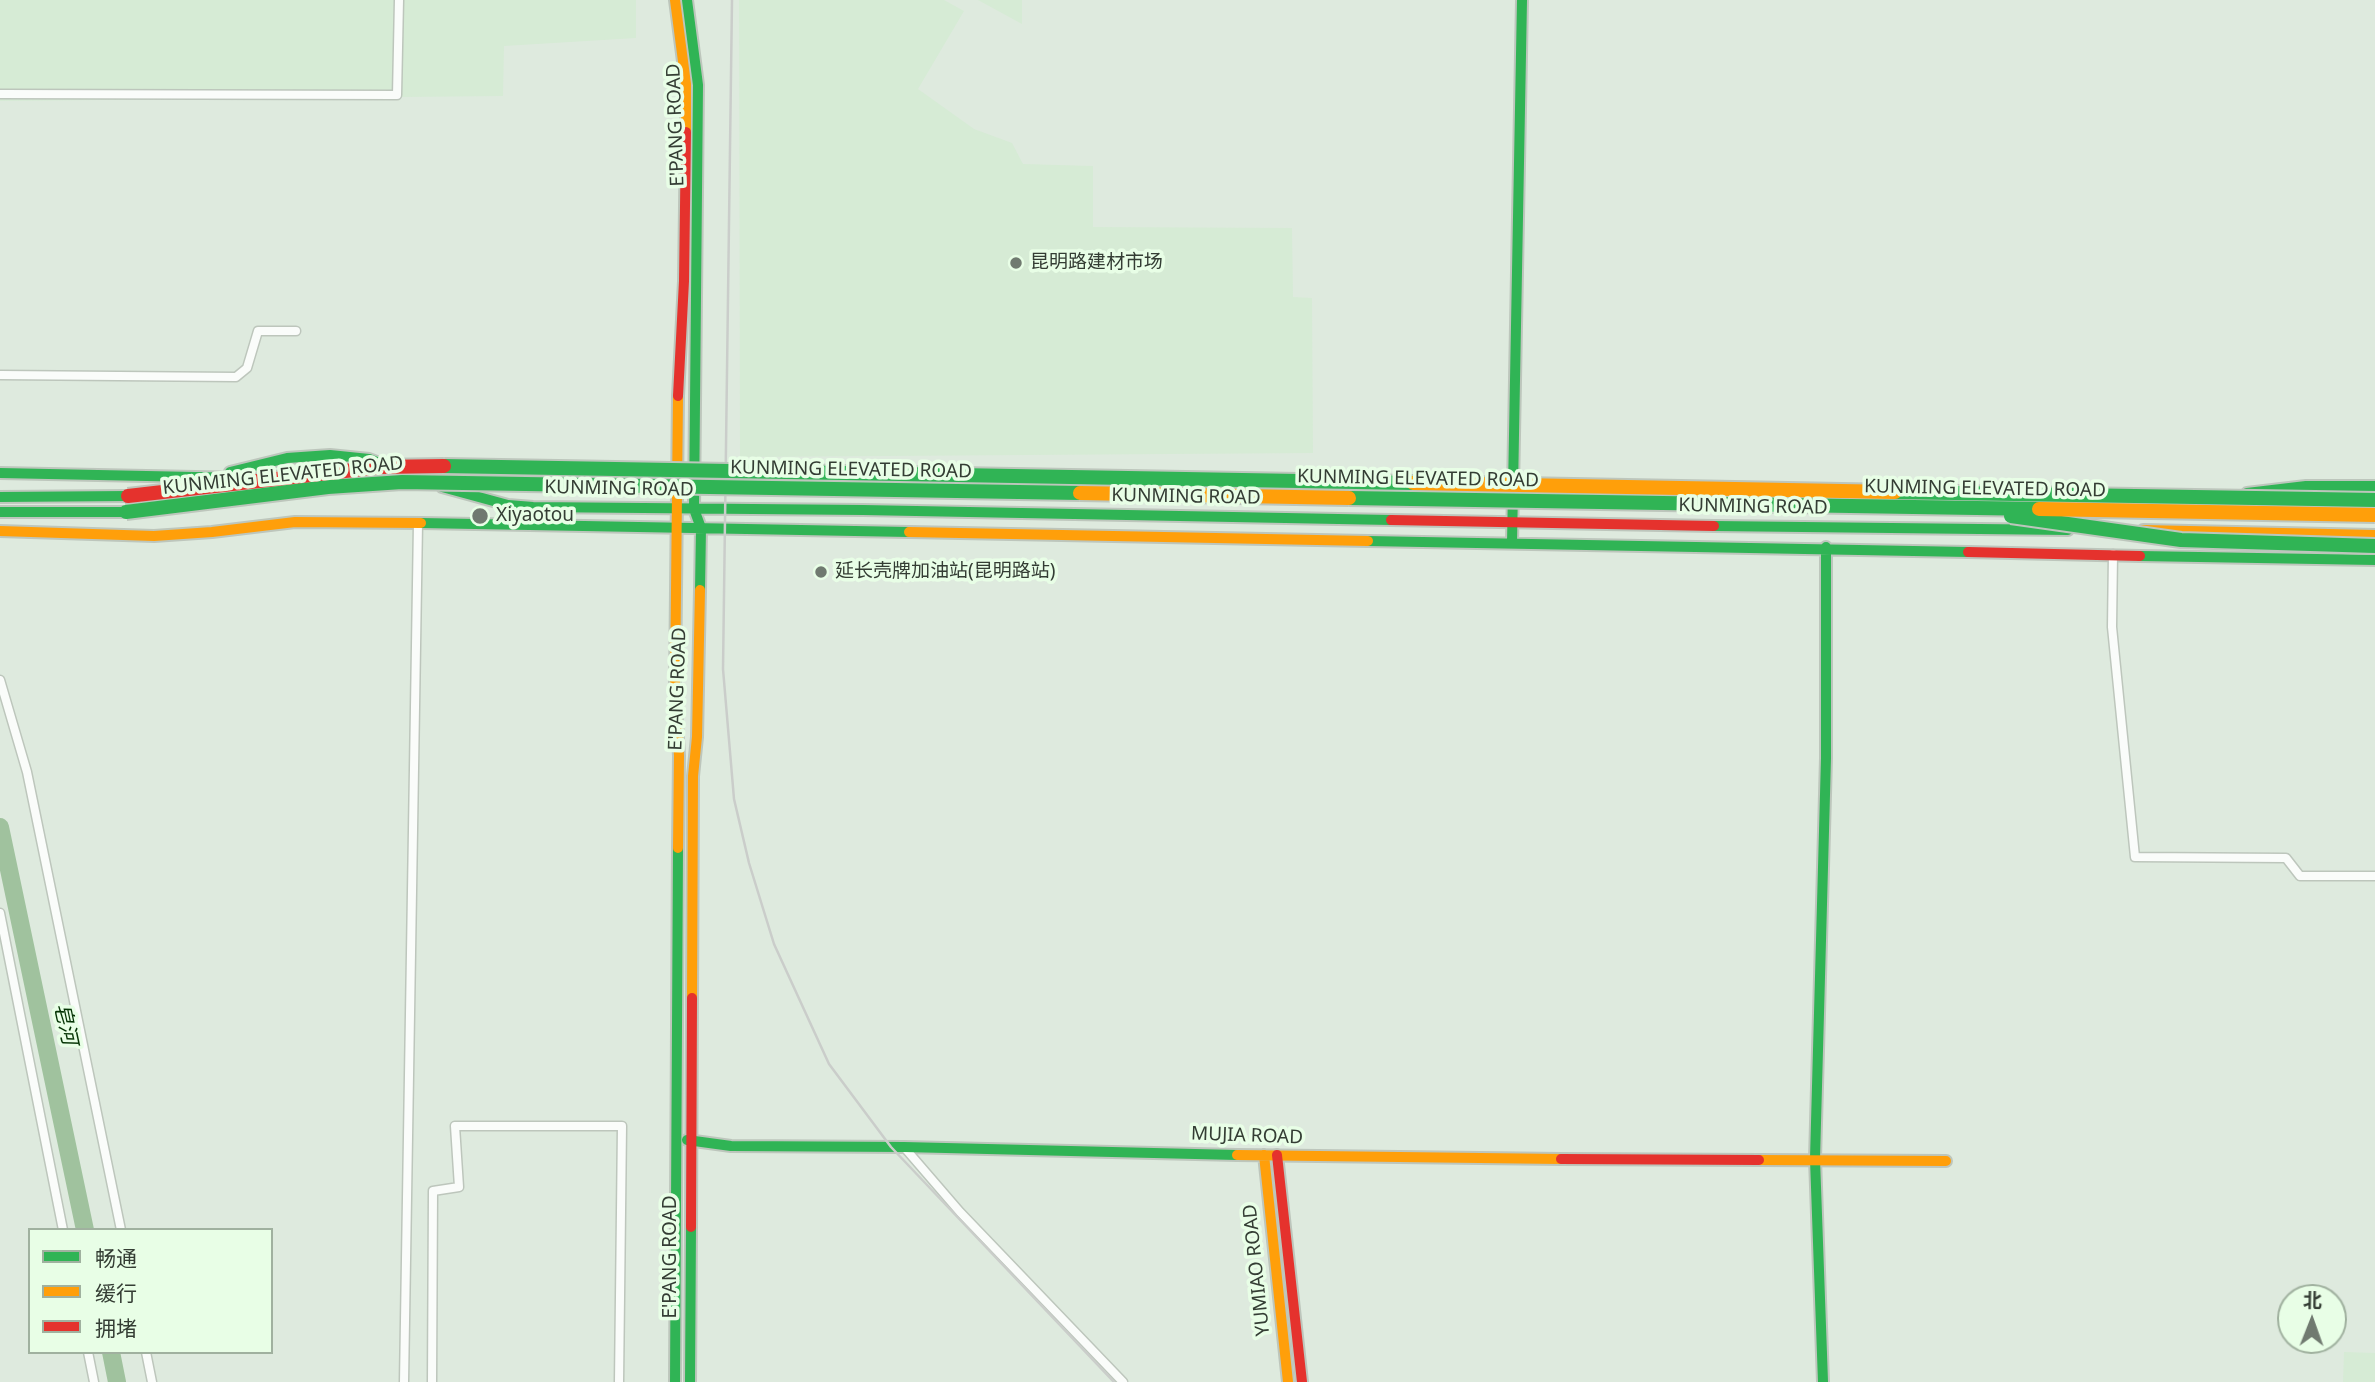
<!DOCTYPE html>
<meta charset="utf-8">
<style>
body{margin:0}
#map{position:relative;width:2375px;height:1382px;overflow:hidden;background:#deeade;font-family:"Noto Sans","Noto Sans SC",sans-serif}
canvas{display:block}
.legend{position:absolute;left:28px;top:1228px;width:245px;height:126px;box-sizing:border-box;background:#e8fee6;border:2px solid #a0b19f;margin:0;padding:9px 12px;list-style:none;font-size:21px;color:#343d34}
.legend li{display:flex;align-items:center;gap:14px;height:35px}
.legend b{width:35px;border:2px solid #a0b19f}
.north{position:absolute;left:2277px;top:1284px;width:70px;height:70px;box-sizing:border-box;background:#e8fee6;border:2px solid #a0b19f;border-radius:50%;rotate:1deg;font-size:19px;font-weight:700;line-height:28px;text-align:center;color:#343d34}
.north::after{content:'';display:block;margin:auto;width:24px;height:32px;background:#707a70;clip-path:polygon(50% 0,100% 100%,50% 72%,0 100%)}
</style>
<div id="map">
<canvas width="2375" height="1382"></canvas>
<ul class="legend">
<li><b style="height:9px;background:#30b455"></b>畅通</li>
<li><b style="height:9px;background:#ff9f0a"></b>缓行</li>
<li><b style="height:9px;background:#e5322d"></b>拥堵</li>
</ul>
<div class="north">北</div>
</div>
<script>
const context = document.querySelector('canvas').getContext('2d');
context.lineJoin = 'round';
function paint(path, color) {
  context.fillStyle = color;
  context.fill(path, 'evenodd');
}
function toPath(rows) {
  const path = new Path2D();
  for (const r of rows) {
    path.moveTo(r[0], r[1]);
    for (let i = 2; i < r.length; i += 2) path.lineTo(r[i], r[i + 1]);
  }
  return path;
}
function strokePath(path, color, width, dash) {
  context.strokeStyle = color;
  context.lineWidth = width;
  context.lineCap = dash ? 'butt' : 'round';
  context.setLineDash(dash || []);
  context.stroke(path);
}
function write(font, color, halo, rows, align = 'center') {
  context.font = font + ' "Noto Sans","Noto Sans SC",sans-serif';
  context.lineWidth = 7;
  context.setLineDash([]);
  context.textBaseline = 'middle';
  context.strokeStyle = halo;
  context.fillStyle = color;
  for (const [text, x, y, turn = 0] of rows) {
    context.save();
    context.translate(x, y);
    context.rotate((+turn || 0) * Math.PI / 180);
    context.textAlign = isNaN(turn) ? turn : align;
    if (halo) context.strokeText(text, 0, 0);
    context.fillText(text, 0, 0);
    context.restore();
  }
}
paint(toPath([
 [0,0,636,0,636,38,504,46,503,96,0,101],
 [739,0,944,0,964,11,918,89,974,129,1012,143,1023,164,1093,166,1093,227,1292,228,1293,297,1312,298,1313,453,740,457],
 [978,0,1022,0,1022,24],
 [2344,1352,2375,1353,2375,1382,2343,1382]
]), '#d6ebd5');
strokePath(toPath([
 [0,827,85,1230],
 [111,1352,117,1382]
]), '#a0c29e', 18);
const street = toPath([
 [0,94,397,95,399,0],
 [0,375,236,377,247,368,258,331,296,331],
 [2113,554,2112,627,2135,857,2286,858,2300,876,2375,876],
 [0,680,27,772,121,1230],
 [0,913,63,1230],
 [904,1147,960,1212,1123,1382],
 [88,1352,94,1382],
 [146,1352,152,1382],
 [404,1382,418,523],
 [432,1382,433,1191,459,1187,455,1126,622,1126,619,1382]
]);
const fast = toPath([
 [687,0,698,85,694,509,701,528,700,590],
 [230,472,287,458,330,455,369,459,425,481],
 [0,473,244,478],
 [442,487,508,505,533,507,863,510,1391,520],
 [2247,493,2306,486,2375,486],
 [0,497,128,496],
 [0,512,126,512],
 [421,523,909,532],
 [1714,526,2068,530],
 [1368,541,1968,552],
 [1512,543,1522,0],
 [2140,556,2375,560],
 [687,1140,731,1146,904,1147,1237,1155],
 [675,1382,678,848],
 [690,1382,691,1227],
 [1823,1382,1815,1159,1826,758,1826,547]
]);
const slow = toPath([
 [675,0,686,84,686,132],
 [678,396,675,688,679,756,678,848],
 [2143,530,2375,535],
 [0,531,154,536,212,532,295,522,421,523],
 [909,532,1368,541],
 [692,998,693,776,697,737,700,590],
 [1237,1155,1561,1159],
 [1264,1155,1288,1382],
 [1759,1160,1946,1161]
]);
const jam = toPath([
 [678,396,684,281,686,132],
 [1391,520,1714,526],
 [1968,552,2140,556],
 [1277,1155,1302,1382],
 [1561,1159,1759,1160],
 [691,1227,692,998]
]);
strokePath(street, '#bdc6bc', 11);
strokePath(fast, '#bdc6bc', 14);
strokePath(slow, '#bdc6bc', 14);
strokePath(jam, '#bdc6bc', 14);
strokePath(street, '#fafcfa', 8);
strokePath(fast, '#30b455', 10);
strokePath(slow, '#ff9f0a', 10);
strokePath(jam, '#e5322d', 10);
strokePath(toPath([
 [732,0,723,669,734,799,749,863,774,944,829,1064,891,1147,1114,1382]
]), '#cacdca', 2.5);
const fastBridge = toPath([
 [444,466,1413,483],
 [1895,492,2375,500],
 [1349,498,2039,509],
 [126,512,328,487,402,482,1080,493],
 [2011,516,2181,540,2375,546]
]);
const slowBridge = toPath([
 [1413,483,1895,492],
 [1080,493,1349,498],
 [2039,509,2375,515]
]);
const jamBridge = toPath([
 [128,496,380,467,444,466]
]);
strokePath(fastBridge, '#bdc6bc', 18, []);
strokePath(slowBridge, '#bdc6bc', 18, []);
strokePath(jamBridge, '#bdc6bc', 18, []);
strokePath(fastBridge, '#30b455', 14);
strokePath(slowBridge, '#ff9f0a', 14);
strokePath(jamBridge, '#e5322d', 14);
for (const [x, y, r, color] of [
 [1016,263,7,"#707a70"],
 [480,516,9,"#707a70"],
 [821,572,7,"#707a70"]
]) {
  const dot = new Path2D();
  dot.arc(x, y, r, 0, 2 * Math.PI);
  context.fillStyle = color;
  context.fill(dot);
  strokePath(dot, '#e8fee6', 2.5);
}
write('19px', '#343d34', '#e8fee6', [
 ["E'PANG ROAD",676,125,-92],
 ["KUNMING ELEVATED ROAD",851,470,1],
 ["KUNMING ELEVATED ROAD",283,476,-6],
 ["KUNMING ELEVATED ROAD",1418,479,1],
 ["KUNMING ROAD",619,489,1],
 ["KUNMING ELEVATED ROAD",1985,489,1],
 ["KUNMING ROAD",1186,497,1],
 ["KUNMING ROAD",1753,507,1],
 ["E'PANG ROAD",678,689,-88],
 ["MUJIA ROAD",1247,1136,2],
 ["E'PANG ROAD",671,1257,-90],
 ["YUMIAO ROAD",1257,1270,-96]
]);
write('19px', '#343d34', '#e8fee6', [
 ["昆明路建材市场",1030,263],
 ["Xiyaotou",496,516],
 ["延长壳牌加油站(昆明路站)",835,572]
], 'left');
write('italic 21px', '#053405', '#e8fee6', [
 ["皂河",65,1024,78]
]);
</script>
